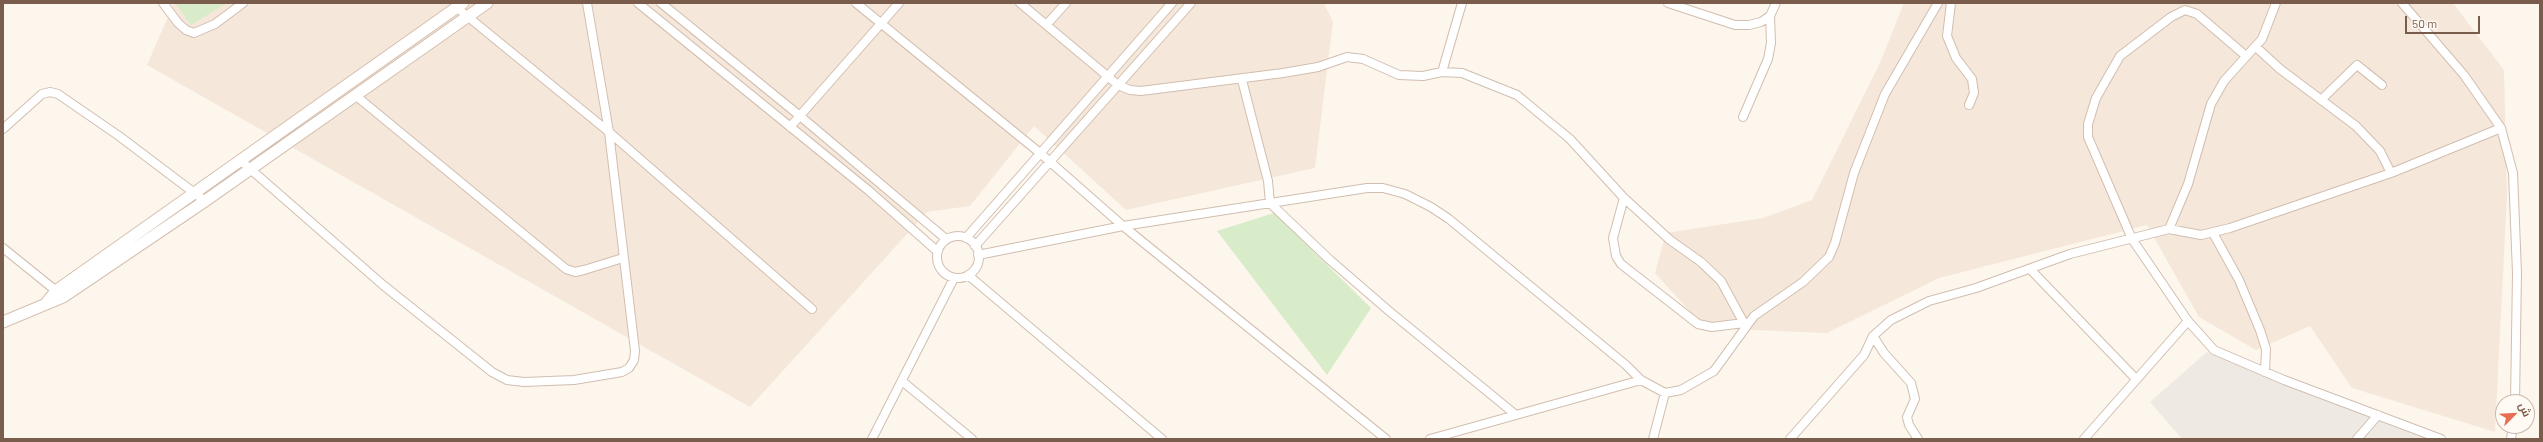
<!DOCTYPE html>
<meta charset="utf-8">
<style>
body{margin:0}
#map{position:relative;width:2543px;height:442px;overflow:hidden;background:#fdf6ec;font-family:Barlow,Cairo,sans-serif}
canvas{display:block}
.frame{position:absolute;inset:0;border:4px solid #7a5c4d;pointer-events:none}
.north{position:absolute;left:2495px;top:394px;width:40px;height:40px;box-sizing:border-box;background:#fffaf3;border:1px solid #cabbb1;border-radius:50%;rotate:66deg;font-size:11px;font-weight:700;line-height:16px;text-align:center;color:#7a5c4d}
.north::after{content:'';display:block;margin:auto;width:14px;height:18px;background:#e76f51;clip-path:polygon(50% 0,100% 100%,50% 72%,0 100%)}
.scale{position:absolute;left:2405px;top:16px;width:75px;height:18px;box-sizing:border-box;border:2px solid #7a5c4d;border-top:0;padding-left:5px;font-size:12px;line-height:14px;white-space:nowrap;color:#7a5c4d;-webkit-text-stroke:3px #fffaf3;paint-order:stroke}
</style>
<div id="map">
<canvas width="2543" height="442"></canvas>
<div class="frame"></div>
<div class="north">ش</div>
<div class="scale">50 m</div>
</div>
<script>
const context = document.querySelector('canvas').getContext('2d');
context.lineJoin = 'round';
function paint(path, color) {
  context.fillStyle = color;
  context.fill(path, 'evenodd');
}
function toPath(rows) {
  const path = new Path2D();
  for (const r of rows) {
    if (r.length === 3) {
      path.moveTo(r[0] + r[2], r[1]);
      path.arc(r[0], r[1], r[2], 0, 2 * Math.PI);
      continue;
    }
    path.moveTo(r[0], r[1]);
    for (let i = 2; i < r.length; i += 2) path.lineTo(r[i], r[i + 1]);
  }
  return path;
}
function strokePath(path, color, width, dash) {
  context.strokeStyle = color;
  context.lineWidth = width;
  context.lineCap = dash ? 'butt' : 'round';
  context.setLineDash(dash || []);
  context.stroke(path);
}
paint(toPath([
 [174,3,1324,3,1333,22,1315,168,1126,210,1034,126,970,206,927,212,750,407,147,65],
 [1904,3,2453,3,2504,70,2507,194,2495,432,2352,388,2310,326,2256,350,2199,317,2147,225,1939,278,1827,333,1705,328,1655,273,1666,233,1763,218,1812,200,1880,63]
]), '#f5e8da');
paint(toPath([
 [2207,352,2434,439,2182,439,2150,402]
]), '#efe9e4');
paint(toPath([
 [175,3,227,3,191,25],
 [1274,213,1371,308,1327,375,1217,231]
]), '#d8ecc9');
const minor = toPath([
 [163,3,178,23,186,30,194,33,215,24,243,3],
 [638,3,868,190,937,251],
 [661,3,800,116,946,239],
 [856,3,1040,153,1123,226,1386,439],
 [1020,3,1118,85,1130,90,1141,91,1283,73,1318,67,1347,57,1363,59,1399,75,1423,76,1442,72,1462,73,1517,95,1570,139,1624,198,1670,240,1701,262,1721,281,1746,327],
 [1668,3,1735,25,1749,25,1761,22,1770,16,1776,3],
 [1951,3,1947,36,1956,58,1972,79,1974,93,1969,105],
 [2402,3,2464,75,2501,128,2513,173,2517,273,2515,402],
 [456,7,609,132,812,309],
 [1047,24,1066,3],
 [2256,47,2280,69,2356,126,2380,151,2391,173],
 [2246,56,2197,14,2185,10,2171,17,2120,56,2096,98,2088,124,2088,137,2132,239,2188,321,2214,350,2284,380,2441,439],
 [1442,72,1462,3],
 [1242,80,1268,181,1270,203,1330,260,1389,311,1516,415],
 [355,95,566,269,575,272,584,270,623,258],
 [2322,99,2357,65,2382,85],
 [1743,117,1768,59,1771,43,1770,16],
 [790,127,899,3],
 [3,129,42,94,50,92,58,94,119,136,205,201],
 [240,160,383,285,492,372,507,380,524,382,574,380,622,372,629,368,634,360,635,351,609,132,587,3],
 [1624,198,1613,238,1616,256,1621,264,1698,324,1712,327,1744,323],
 [2169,229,2188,184,2211,104,2224,81,2262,39,2276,3],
 [2213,233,2239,280,2260,330,2266,349,2265,372],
 [958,257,21],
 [966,238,1172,3],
 [975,246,1191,3],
 [3,248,60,294],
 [978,255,1123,226,1367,188,1383,188,1405,194,1431,207,1449,219,1626,365,1641,380,1665,393,1681,390,1714,371,1754,316,1803,282,1829,257,1835,243,1854,173,1885,94,1938,3],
 [2030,269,2136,379],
 [968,275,1162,439],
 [1873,336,1884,353,1911,383,1915,399,1907,417,1909,425,1918,439],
 [902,381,972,439],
 [872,439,954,278],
 [1430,439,1641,380],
 [1653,439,1665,393],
 [1790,439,1864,355,1873,336,1891,320,1929,301,1976,288,2070,254,2169,229,2201,235,2230,228,2391,173,2501,128],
 [2084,439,2188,321],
 [2357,439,2378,415],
 [2511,439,2513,426]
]);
const secondary = toPath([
 [47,302,57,290,463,3],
 [3,322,63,297,205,201,487,3]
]);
strokePath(minor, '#d1beb0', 10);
strokePath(secondary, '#d6c0b0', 13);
strokePath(minor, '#fff', 8);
strokePath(secondary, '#fff', 11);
</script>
